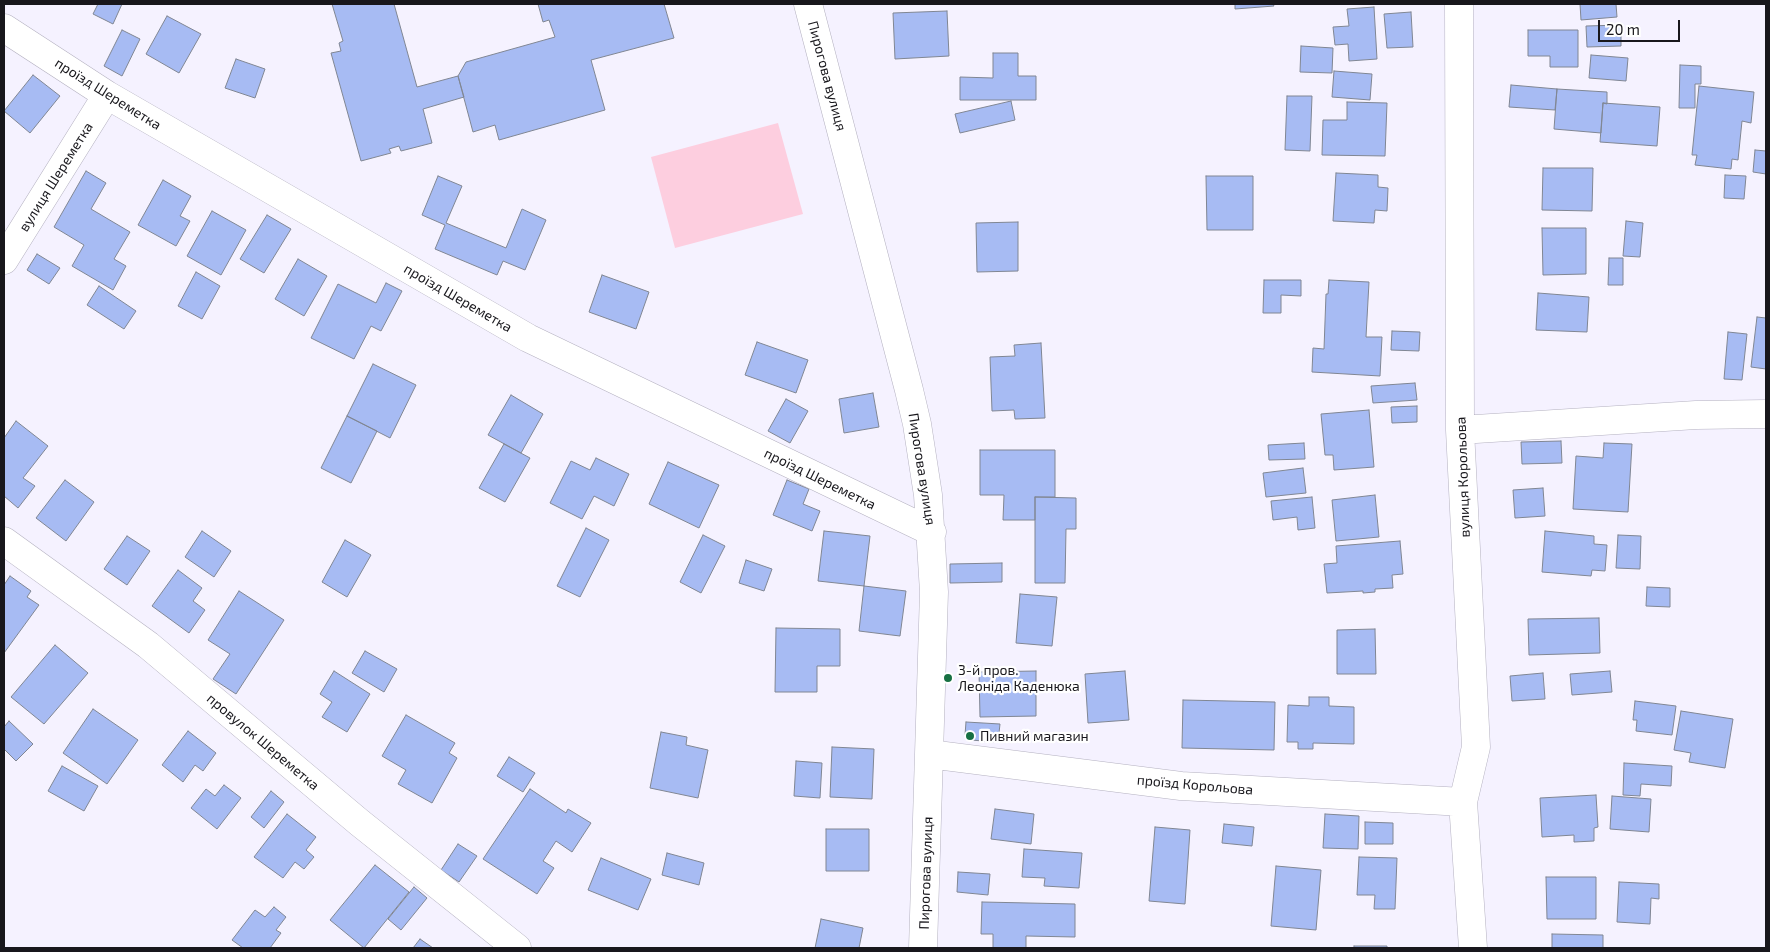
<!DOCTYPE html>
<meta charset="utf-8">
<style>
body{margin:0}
#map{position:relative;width:1770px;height:952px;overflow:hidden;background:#f5f2ff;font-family:"Exo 2",sans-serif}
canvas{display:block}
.frame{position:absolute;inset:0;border:5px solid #18171c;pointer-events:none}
.scale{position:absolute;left:1598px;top:20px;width:82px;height:22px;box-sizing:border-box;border:2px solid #18171c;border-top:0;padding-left:6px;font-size:15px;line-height:18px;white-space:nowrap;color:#18171c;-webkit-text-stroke:4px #fff;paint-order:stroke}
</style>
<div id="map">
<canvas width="1770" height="952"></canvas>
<div class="frame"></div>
<div class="scale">20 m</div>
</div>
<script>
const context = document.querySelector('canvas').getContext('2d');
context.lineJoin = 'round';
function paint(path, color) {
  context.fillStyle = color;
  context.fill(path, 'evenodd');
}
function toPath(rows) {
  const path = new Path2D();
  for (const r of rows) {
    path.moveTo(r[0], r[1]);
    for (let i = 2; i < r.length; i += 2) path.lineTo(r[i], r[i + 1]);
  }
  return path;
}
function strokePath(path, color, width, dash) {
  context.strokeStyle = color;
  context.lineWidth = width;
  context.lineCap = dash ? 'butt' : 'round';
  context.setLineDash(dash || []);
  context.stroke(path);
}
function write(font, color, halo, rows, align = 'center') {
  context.font = font + ' "Exo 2",sans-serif';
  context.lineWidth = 4.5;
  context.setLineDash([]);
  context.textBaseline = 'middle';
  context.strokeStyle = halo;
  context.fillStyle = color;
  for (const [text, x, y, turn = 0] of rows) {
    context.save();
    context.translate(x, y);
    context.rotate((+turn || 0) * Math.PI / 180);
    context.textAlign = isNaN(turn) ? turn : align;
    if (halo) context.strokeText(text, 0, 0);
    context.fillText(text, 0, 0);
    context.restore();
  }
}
paint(toPath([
 [778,123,803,214,675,248,651,157]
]), '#fdcedf');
const building = toPath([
 [98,4,122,4,113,24,93,14,98,4],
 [332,4,394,4,417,87,458,76,464,97,423,109,432,143,401,151,399,146,389,149,391,153,361,161,331,53,341,51,339,43,343,41,332,4],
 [538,4,664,4,674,38,591,60,605,110,499,140,495,125,473,132,458,76,466,62,555,37,549,20,543,22,538,4],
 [1235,4,1273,4,1274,6,1235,9,1235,4],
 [1580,4,1616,4,1617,17,1581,20,1580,4],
 [1374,7,1377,59,1349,61,1348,44,1335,45,1333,27,1349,26,1347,9,1374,7],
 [947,11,949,56,895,59,893,13,947,11],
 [1411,12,1413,47,1387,48,1384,14,1411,12],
 [167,16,201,34,179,73,146,54,167,16],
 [1621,25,1621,46,1587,47,1586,26,1621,25],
 [122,30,140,39,122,76,104,66,122,30],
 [1528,30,1578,30,1578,67,1550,67,1550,56,1528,56,1528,30],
 [1301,46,1333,48,1332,73,1300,72,1301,46],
 [993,53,1018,53,1018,76,1036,76,1036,100,960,100,960,77,993,78,993,53],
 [1591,55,1628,58,1626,81,1589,78,1591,55],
 [236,59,265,69,255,98,225,88,236,59],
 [1680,65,1701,66,1701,84,1695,84,1695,108,1679,108,1680,65],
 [1334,71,1372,74,1370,100,1332,97,1334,71],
 [33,75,60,96,30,133,4,111,33,75],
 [1511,85,1557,89,1555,110,1509,107,1511,85],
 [1699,86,1754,92,1751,123,1742,121,1738,160,1732,159,1731,169,1695,165,1697,155,1692,155,1699,86],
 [1557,89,1607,92,1607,104,1603,103,1601,133,1554,129,1557,89],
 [1287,96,1312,96,1310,151,1285,150,1287,96],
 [1011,101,1015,120,960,133,955,114,1011,101],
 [1347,102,1387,103,1385,156,1322,155,1323,120,1347,120,1347,102],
 [1603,103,1660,107,1657,146,1600,142,1603,103],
 [1755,150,1766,151,1766,174,1753,172,1755,150],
 [1543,168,1593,168,1592,211,1542,210,1543,168],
 [86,171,106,183,91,209,130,232,114,259,126,266,113,290,72,266,84,245,54,227,86,171],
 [1336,173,1378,175,1378,187,1388,188,1387,211,1375,210,1374,223,1333,221,1336,173],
 [1725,175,1746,176,1744,199,1724,198,1725,175],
 [438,176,462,186,446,223,506,248,522,209,546,220,525,270,503,261,497,275,435,249,445,225,422,215,438,176],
 [1206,176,1253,176,1253,230,1207,230,1206,176],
 [163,180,191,196,180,216,190,221,176,246,138,225,163,180],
 [212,211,246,230,221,275,187,256,212,211],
 [267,215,291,229,264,273,240,259,267,215],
 [1626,221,1643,223,1640,257,1623,256,1626,221],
 [1018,222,1018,271,977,272,976,223,1018,222],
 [1542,228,1586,228,1586,274,1543,275,1542,228],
 [37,254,60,268,49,284,27,270,37,254],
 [1609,258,1623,258,1623,285,1608,285,1609,258],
 [298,259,327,276,304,316,275,299,298,259],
 [196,272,220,286,202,319,178,306,196,272],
 [602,275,649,292,636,329,589,312,602,275],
 [1264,280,1301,280,1301,296,1281,295,1281,313,1263,313,1264,280],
 [1329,280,1369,282,1366,337,1382,337,1380,376,1312,372,1313,348,1324,349,1326,294,1328,294,1329,280],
 [386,283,402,291,381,331,371,326,354,359,311,338,338,284,376,303,386,283],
 [99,286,136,311,124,329,87,305,99,286],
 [1538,293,1589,297,1587,332,1536,330,1538,293],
 [1757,317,1766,318,1766,369,1751,367,1757,317],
 [1392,331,1420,332,1419,351,1391,350,1392,331],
 [1728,332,1747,334,1742,380,1724,379,1728,332],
 [757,342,808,360,796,393,745,375,757,342],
 [1041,343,1045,418,1015,419,1014,410,992,411,990,357,1015,356,1014,345,1041,343],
 [373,364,416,385,390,438,347,416,373,364],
 [1415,383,1417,400,1373,403,1371,386,1415,383],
 [873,393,879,427,844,433,839,399,873,393],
 [511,395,543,414,521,453,488,435,511,395],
 [786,399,808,411,790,443,768,431,786,399],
 [1417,406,1417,422,1392,423,1391,407,1417,406],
 [1369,410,1374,467,1334,470,1333,455,1325,455,1321,414,1369,410],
 [347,416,377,431,351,483,321,468,347,416],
 [16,421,48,446,23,478,35,486,18,508,4,496,4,438,16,421],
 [1561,441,1562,463,1522,464,1521,442,1561,441],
 [1304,443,1305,459,1269,460,1268,445,1304,443],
 [1604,443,1632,444,1628,512,1573,509,1576,456,1603,458,1604,443],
 [504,444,530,458,505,502,479,488,504,444],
 [980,450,1055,450,1055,497,1035,497,1035,520,1003,520,1004,495,980,495,980,450],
 [596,458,629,474,614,506,594,496,582,519,550,503,571,461,590,470,596,458],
 [668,462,719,485,699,528,649,504,668,462],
 [1303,468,1306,493,1266,497,1263,473,1303,468],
 [65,480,94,502,66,541,36,518,65,480],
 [787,480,809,489,803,504,820,511,812,531,773,515,787,480],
 [1543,488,1545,516,1515,518,1513,490,1543,488],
 [1375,495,1379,537,1336,541,1332,500,1375,495],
 [1035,497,1076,498,1076,529,1066,529,1065,583,1035,583,1035,497],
 [1312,497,1315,528,1298,530,1297,517,1273,520,1271,501,1312,497],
 [586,528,609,540,580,597,557,586,586,528],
 [202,531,231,551,214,577,185,557,202,531],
 [824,531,870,536,864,586,818,581,824,531],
 [1545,531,1594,536,1594,544,1607,545,1605,571,1592,570,1591,576,1542,572,1545,531],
 [703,535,725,546,701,593,680,582,703,535],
 [1618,535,1641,536,1640,569,1616,568,1618,535],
 [127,536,150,551,127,585,104,569,127,536],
 [345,540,371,555,347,597,322,582,345,540],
 [1400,541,1403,574,1392,575,1393,588,1375,589,1375,592,1363,593,1363,591,1327,593,1324,564,1337,563,1336,546,1400,541],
 [746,560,772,569,764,591,739,583,746,560],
 [1002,563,1002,582,950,583,950,564,1002,563],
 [178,570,202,588,193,601,205,610,189,633,152,606,178,570],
 [10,576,31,591,27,597,39,605,4,653,4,585,10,576],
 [864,586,906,591,900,636,859,631,864,586],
 [1647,587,1670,588,1670,607,1646,606,1647,587],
 [239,591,284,620,236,694,213,679,230,654,208,640,239,591],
 [1020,594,1057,597,1052,646,1016,643,1020,594],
 [1599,618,1600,653,1529,655,1528,619,1599,618],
 [776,628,840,629,840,666,817,666,817,692,775,692,776,628],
 [1375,629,1376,674,1337,674,1337,630,1375,629],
 [55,645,88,673,44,724,11,697,55,645],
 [365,651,397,669,384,692,352,673,365,651],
 [334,671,370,694,347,732,322,717,332,702,320,694,334,671],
 [1036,671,1036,716,980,717,979,672,1036,671],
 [1125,671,1129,720,1088,723,1085,674,1125,671],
 [1610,671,1612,692,1572,695,1570,674,1610,671],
 [1543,673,1545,699,1512,701,1510,676,1543,673],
 [1309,697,1329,697,1329,706,1354,707,1354,744,1313,743,1313,749,1298,749,1298,742,1287,742,1288,705,1309,706,1309,697],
 [1183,700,1275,702,1274,750,1182,748,1183,700],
 [1635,701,1676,706,1672,735,1636,731,1637,720,1633,720,1635,701],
 [93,709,138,740,107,784,63,753,93,709],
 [1681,711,1733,719,1725,768,1689,762,1691,753,1674,750,1681,711],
 [406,715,455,743,449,753,457,758,432,803,398,784,406,770,382,756,406,715],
 [9,721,33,744,16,761,4,749,4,727,9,721],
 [966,722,1000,724,998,742,970,740,965,735,966,722],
 [188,731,216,753,203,771,195,765,183,782,162,765,188,731],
 [661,732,687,737,686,745,708,750,698,798,650,788,661,732],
 [832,747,874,749,872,799,830,797,832,747],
 [509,757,535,773,523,792,497,776,509,757],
 [796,761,822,763,820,798,794,796,796,761],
 [1624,763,1672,766,1671,786,1641,784,1640,796,1623,795,1624,763],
 [62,766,98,786,84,811,48,791,62,766],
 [224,785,241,798,217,829,191,808,206,789,215,796,224,785],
 [530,789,566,813,568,809,591,823,572,852,556,841,543,861,554,868,537,894,483,859,530,789],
 [271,791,284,802,264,828,251,817,271,791],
 [1596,795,1598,827,1594,828,1594,841,1574,842,1574,835,1542,837,1540,798,1596,795],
 [1612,796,1651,799,1649,832,1610,829,1612,796],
 [995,809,1034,814,1031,844,991,839,995,809],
 [287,814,316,837,306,850,314,857,304,869,295,862,283,878,254,857,287,814],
 [1325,814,1359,816,1358,849,1323,848,1325,814],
 [1365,822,1393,823,1393,844,1365,844,1365,822],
 [1224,824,1254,827,1252,846,1222,843,1224,824],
 [1155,827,1190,830,1185,904,1149,901,1155,827],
 [826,829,869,829,869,871,826,871,826,829],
 [458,844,477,856,459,882,441,870,458,844],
 [1024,849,1082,853,1079,888,1044,886,1045,878,1022,877,1024,849],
 [667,853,704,863,699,885,662,875,667,853],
 [1359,857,1397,858,1395,909,1374,909,1375,895,1357,895,1359,857],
 [601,858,651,879,638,910,588,890,601,858],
 [375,865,409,892,364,948,330,920,375,865],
 [1276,866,1321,870,1316,930,1271,926,1276,866],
 [958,872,990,874,988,895,957,892,958,872],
 [1546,877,1596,877,1596,919,1547,919,1546,877],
 [1619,882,1659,884,1659,899,1651,898,1650,924,1617,922,1619,882],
 [414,887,427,898,401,930,388,919,414,887],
 [982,902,1075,904,1075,937,1026,936,1026,948,993,948,993,934,981,934,982,902],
 [274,907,286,917,276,930,281,933,270,948,243,948,232,940,255,910,265,917,274,907],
 [821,919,863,928,859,948,815,948,821,919],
 [1552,934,1603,935,1603,948,1552,948,1552,934],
 [420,939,433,948,413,948,420,939],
 [1354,946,1387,946,1387,948,1354,948,1354,946]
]);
paint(building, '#a7bbf3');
strokePath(building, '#808693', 1);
const minor = toPath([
 [808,4,909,390,917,424,928,495,934,592,923,948],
 [1459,4,1460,430,1476,747,1463,802,1473,948],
 [4,28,107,95,528,338,932,532],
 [4,260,107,95],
 [1460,430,1696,415,1766,414],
 [4,541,148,645,360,823,517,948],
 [929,754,1181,786,1463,802]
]);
strokePath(minor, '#b4b1c0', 29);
strokePath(minor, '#fff', 28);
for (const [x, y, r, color] of [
 [948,678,5,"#177043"],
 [970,736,5,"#177043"]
]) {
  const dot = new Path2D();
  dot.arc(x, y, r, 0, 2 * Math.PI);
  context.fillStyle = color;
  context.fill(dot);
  strokePath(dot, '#fff', 2);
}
write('14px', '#18171c', '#fff', [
 ["Пирогова вулиця",827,76,75],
 ["проїзд Шереметка",108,94,32],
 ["вулиця Шереметка",56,177,-58],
 ["проїзд Шереметка",458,298,30],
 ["Пирогова вулиця",922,469,81],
 ["вулиця Корольова",1463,477,-92],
 ["проїзд Шереметка",820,479,26],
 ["провулок Шереметка",263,742,40],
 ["проїзд Корольова",1195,785,5],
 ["Пирогова вулиця",926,873,-88]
]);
write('14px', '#18171c', '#fff', [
 ["3-й пров.",958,670],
 ["Леоніда Каденюка",958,686],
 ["Пивний магазин",980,736]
], 'left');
</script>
